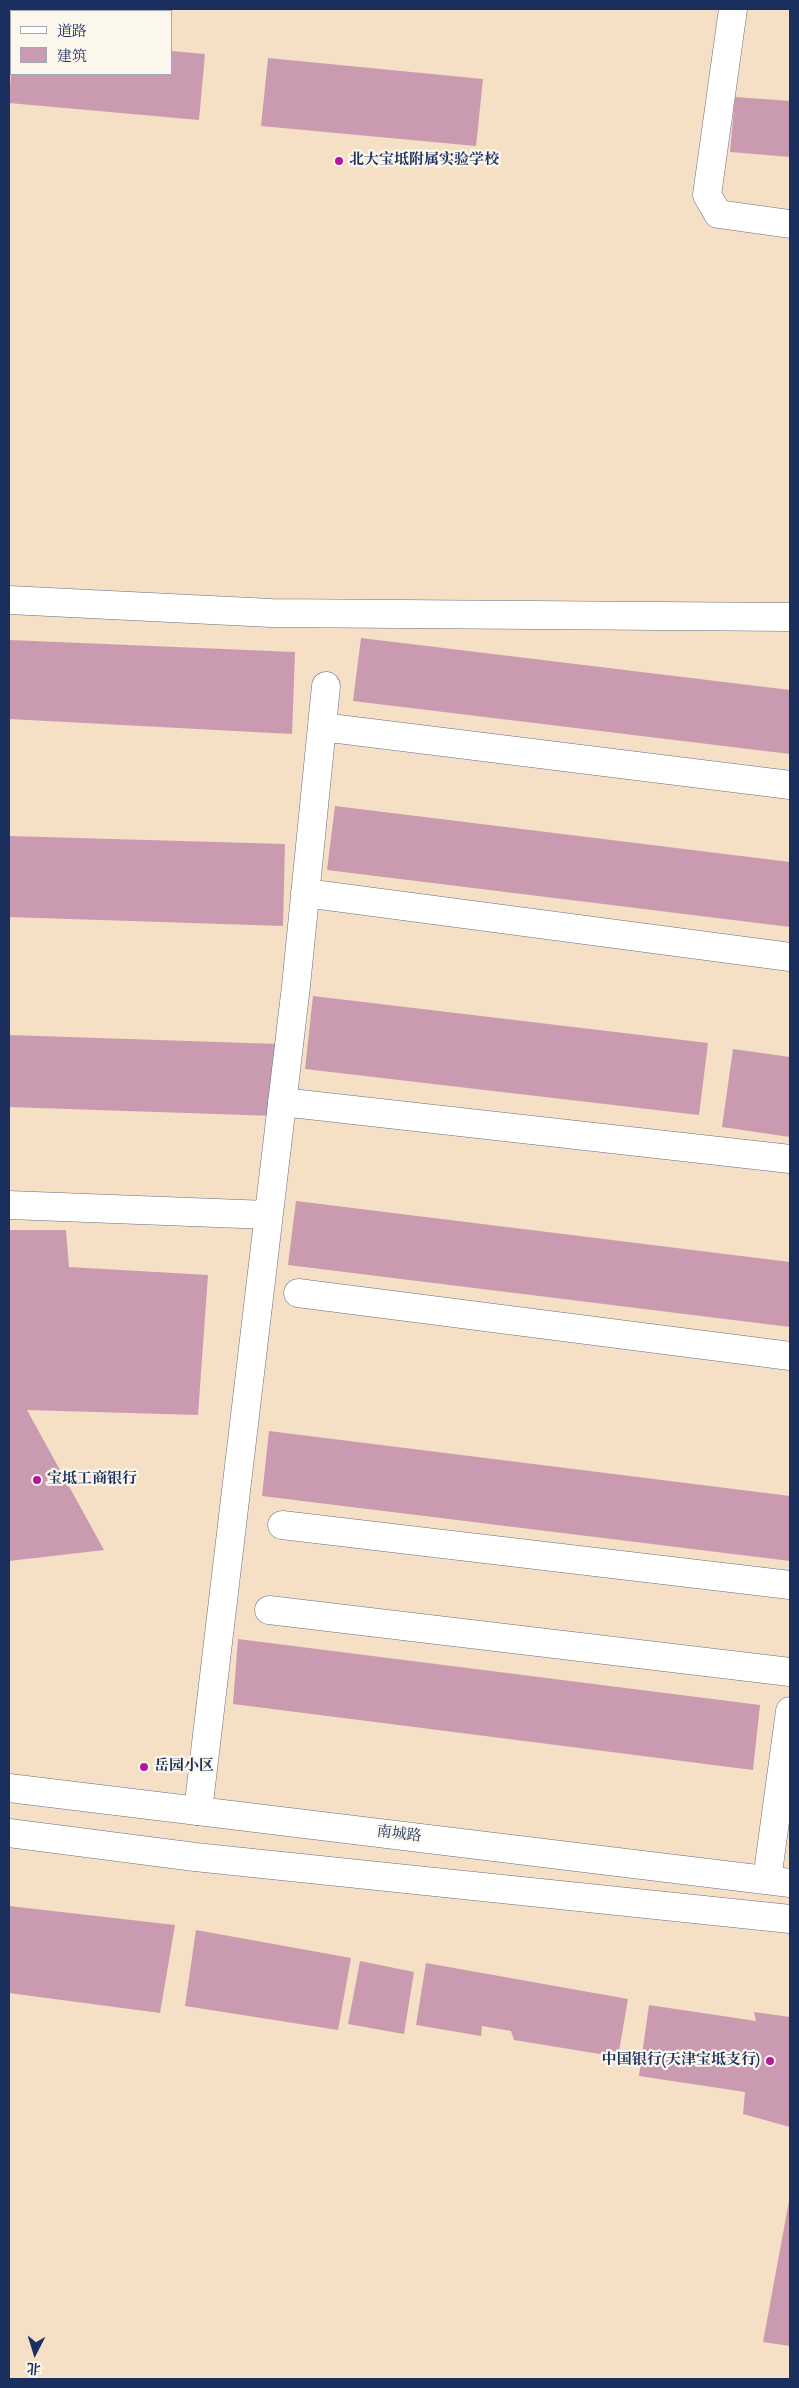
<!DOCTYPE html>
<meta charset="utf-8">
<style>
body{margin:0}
#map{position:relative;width:799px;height:2388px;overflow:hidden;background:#f5dfc5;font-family:"IM FELL Double Pica","Noto Serif SC",serif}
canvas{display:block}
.frame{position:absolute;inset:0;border:10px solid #1b2f5e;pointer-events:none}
.legend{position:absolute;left:10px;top:10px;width:162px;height:65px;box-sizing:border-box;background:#fbf7ec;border:1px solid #a1a7b3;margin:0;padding:6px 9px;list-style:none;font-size:15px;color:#1b2f5e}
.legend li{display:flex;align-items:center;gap:10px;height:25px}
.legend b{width:25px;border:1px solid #a1a7b3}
.north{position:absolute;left:10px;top:2328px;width:50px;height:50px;-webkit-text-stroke:4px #fbf7ec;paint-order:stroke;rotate:185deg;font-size:14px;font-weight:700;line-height:20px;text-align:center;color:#1b2f5e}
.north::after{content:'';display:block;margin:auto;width:18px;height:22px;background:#1b2f5e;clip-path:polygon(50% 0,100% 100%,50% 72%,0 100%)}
</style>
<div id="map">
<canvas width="799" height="2388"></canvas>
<div class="frame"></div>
<ul class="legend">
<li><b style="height:6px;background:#fff"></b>道路</li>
<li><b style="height:14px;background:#ca9bb0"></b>建筑</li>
</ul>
<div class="north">北</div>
</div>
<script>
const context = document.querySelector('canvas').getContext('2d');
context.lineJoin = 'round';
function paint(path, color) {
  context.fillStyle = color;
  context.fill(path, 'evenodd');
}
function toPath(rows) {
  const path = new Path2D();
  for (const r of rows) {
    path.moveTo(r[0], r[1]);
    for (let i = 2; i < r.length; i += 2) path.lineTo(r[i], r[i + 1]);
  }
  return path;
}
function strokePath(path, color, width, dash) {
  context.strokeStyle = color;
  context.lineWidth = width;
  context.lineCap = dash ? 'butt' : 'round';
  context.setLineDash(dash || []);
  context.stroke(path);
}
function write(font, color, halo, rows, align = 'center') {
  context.font = font + ' "IM FELL Double Pica","Noto Serif SC",serif';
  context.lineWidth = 4.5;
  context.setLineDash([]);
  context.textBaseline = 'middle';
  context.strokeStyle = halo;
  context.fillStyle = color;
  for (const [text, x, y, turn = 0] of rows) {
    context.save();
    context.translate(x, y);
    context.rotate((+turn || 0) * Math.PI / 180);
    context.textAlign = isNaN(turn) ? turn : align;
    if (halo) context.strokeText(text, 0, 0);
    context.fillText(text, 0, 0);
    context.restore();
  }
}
paint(toPath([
 [171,51,205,54,199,120,9,103,11,74,171,74],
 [268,58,483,79,476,146,261,126],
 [735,97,790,101,790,157,730,152],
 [361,638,790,690,790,754,353,701],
 [9,640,295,652,292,734,9,719],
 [335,806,790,862,790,927,327,870],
 [9,836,285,844,283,926,9,917],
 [313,996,708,1043,699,1115,305,1069],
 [9,1035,277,1044,275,1116,9,1107],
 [733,1049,790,1057,790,1137,722,1127],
 [296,1201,790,1262,790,1327,288,1265],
 [9,1230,66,1230,69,1267,208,1275,198,1415,27,1410,104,1550,9,1561],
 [269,1431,790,1496,790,1561,262,1496],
 [238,1639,760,1705,753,1770,233,1704],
 [9,1906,175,1925,160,2013,9,1993],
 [196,1930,351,1958,338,2030,185,2006],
 [360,1961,414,1972,404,2034,348,2024],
 [426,1963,628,1999,618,2057,514,2040,511,2031,482,2026,481,2036,416,2025],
 [649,2005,756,2021,754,2012,790,2017,790,2127,743,2114,745,2092,639,2076],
 [789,2201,790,2201,790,2346,763,2342]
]), '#ca9bb0');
const minor = toPath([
 [733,9,707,195,718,214,790,224],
 [9,600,271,613,790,617],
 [322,727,790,785],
 [305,893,790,957],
 [282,1102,790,1159],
 [9,1205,268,1215],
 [298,1293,790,1356],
 [282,1525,790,1585],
 [269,1610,790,1672],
 [198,1811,296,986,326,686],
 [767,1880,790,1711]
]);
const major = toPath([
 [9,1788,790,1883],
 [9,1833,195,1857,790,1919]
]);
strokePath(minor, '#676d82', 29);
strokePath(major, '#676d82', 29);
strokePath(minor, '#fff', 28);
strokePath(major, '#fff', 28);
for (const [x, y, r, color] of [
 [339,161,5,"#b5179e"],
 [37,1480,5,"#b5179e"],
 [144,1767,5,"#b5179e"],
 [770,2061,5,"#b5179e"]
]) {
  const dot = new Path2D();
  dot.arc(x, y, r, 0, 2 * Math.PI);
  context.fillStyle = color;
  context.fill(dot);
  strokePath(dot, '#fbf7ec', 2);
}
write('bold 15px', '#1b2f5e', '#fbf7ec', [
 ["北大宝坻附属实验学校",349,161],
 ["宝坻工商银行",47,1480],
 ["岳园小区",154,1767],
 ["中国银行(天津宝坻支行)",760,2061,"right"]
], 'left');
write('15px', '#1b2f5e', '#fbf7ec', [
 ["南城路",399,1835,7]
]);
</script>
